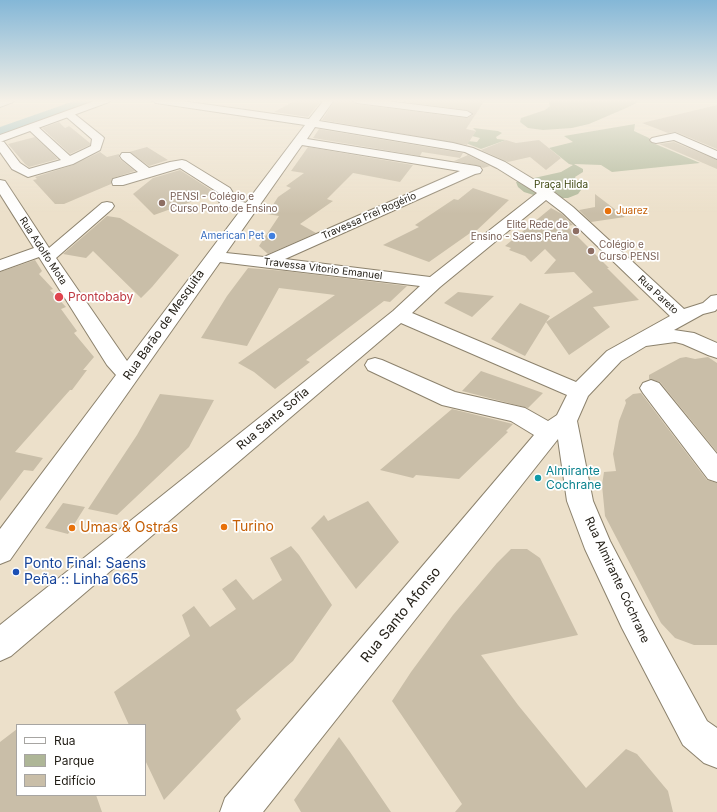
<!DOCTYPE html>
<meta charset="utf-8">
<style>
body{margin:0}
#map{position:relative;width:717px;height:812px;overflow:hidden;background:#ece0ca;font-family:Inter,sans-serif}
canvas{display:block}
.legend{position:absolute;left:16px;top:724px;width:130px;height:72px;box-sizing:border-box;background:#fff;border:1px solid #a7a5a2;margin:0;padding:5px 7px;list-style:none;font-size:12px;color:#221e16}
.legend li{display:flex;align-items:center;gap:8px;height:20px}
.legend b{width:20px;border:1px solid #a7a5a2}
</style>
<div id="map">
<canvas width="717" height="812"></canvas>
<ul class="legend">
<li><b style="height:5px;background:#fff"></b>Rua</li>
<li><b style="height:11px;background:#aeb697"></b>Parque</li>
<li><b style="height:11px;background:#c9bea8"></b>Edifício</li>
</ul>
</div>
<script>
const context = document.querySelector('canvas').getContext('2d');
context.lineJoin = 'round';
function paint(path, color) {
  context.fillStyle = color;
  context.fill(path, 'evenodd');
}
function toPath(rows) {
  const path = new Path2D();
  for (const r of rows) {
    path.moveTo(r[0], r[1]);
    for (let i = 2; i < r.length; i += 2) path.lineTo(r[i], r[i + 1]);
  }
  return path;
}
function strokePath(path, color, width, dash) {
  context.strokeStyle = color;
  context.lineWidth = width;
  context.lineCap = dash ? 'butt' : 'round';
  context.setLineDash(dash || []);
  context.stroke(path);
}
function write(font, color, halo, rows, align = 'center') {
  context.font = font + ' Inter,sans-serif';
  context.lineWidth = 3.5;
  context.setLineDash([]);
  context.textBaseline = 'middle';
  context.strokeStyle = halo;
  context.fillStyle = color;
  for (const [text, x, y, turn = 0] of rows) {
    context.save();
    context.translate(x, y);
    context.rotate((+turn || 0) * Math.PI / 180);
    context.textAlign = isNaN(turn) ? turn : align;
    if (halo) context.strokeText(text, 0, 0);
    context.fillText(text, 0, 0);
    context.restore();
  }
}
paint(toPath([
 [548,100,639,100,635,104,624,109,589,124,572,128,543,130,528,128,520,122,521,118,545,110,550,106],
 [635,124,634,131,649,138,653,143,700,163,612,172,601,165,574,164,583,169,583,172,575,177,581,190,578,194,568,198,543,198,524,192,518,187,516,182,561,172,573,165,569,164,549,148,573,142,564,136],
 [473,128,498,131,502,133,496,137,497,139,506,140,481,149,458,140,477,142,480,138,472,136,476,131]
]), '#aeb697');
paint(toPath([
 [77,100,98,100,96,103,0,138,0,127,77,100]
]), '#8fbbbd');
paint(toPath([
 [296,100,322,100,308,117,274,112],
 [335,100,351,100,357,104,467,118,473,115,467,110,390,100,485,100,466,129,476,131,467,145,322,120],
 [717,105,717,149,676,132,668,133,642,123],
 [59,122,65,128,69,126,90,143,90,145,70,154,42,128],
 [319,129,463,153,460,158,422,152,420,156,313,138],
 [35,137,58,159,29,167,25,164,8,144],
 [506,140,516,143,539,140,561,158,546,170,530,157,508,162,481,150],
 [674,142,717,160,717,169,659,144],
 [147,147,168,160,149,166,129,152],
 [308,147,413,165,400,182,353,173,327,199,333,201,300,224,316,233,268,254,259,246,279,216,267,214,278,197,291,188,286,186,304,173,291,171],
 [100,152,107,157,119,154,119,157,121,160,135,171,113,178,111,184,64,204,55,204,33,180,37,179,35,177,73,165],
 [468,155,490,166,483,168,480,166,454,161],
 [180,170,216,193,154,215,133,194,153,178],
 [473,188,509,200,475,232,473,231,429,262,383,245,419,227,415,225,454,199,458,200],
 [595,194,625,217,591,222,579,210,595,207],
 [551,208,562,214,573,225,567,226,609,268,607,268,639,300,593,307,610,327,569,355,546,322,525,356,491,339,520,303,550,316,546,322,593,292,574,272,544,274,556,260,545,249,531,262,525,256,509,250,511,248,505,246],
 [107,216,120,218,179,255,152,287,141,298,93,251,86,258,63,254],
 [35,260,42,271,39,274,53,289,50,290,66,307,61,309,77,331,74,333,94,357,83,370,87,370,72,390,70,390,15,452,43,458,33,471,24,470,0,501,0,272],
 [248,268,285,271,407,286,390,302,384,301,306,360,310,362,275,389,254,372,238,363,335,295,279,288,247,346,201,338,227,296],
 [458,292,494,296,472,317,444,303],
 [686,357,695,359,708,357,717,363,717,452,660,382,649,379,649,375,680,358],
 [481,371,501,378,543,393,528,408,462,391],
 [641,393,707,480,717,483,717,645,694,645,675,638,661,623,605,516,602,485,604,472,616,471,613,454,619,421,626,403,625,400,633,394],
 [160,394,214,400,189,447,117,515,88,509,137,435],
 [452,409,513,424,506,431,508,432,459,479,416,475,413,478,380,470],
 [368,501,399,542,356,589,311,528,324,515,328,521],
 [63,503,85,507,68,534,45,528],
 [291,546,299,555,332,605,293,661,236,710,241,719,164,800,145,760,145,725,129,725,114,692,190,636,182,615,194,606,210,627,236,609,222,589,236,579,253,600,282,580,270,558],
 [511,549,527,549,540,558,578,635,481,655,518,705,586,788,626,749,637,754,668,791,673,812,455,812,462,804,392,701,411,672,453,615,497,563],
 [17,729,17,795,96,795,102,812,0,812,0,742],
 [339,737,350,752,391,812,301,812,294,800]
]), '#c9bea8');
const minor = toPath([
 [15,100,13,102,0,107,0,101,15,100],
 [151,100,175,100,309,119,324,100,334,100,319,121,453,143,473,148,505,162,551,190,573,207,684,309,703,303,711,296,717,295,717,309,715,311,703,314,674,330,694,333,717,343,717,356,708,355,683,344,675,342,646,346,621,361,588,396,577,421,593,501,610,541,644,606,707,721,717,728,717,768,704,763,683,745,622,628,585,549,567,501,558,439,263,812,220,812,225,798,534,435,511,421,442,405,368,370,365,365,368,360,375,358,382,360,455,392,525,408,548,421,557,415,567,395,401,323,11,656,0,661,0,625,393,311,420,286,220,262,10,560,0,564,0,529,116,375,107,365,39,257,0,271,0,260,34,248,0,194,0,180,5,181,49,248,102,203,107,202,112,203,114,206,112,209,56,258,127,361,240,211,221,204,215,197,219,193,180,168,123,185,113,185,112,182,113,179,138,172,122,159,120,156,122,153,130,153,149,168,170,162,182,160,186,161,230,188,233,193,230,197,231,198,246,203,305,125,156,103,151,100],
 [315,127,465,152,497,168,537,193,430,277,285,259,475,174,480,173,482,170,480,167,476,166,307,139,315,127],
 [302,145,460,171,264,257,226,253,302,145],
 [546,200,563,213,670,316,607,351,576,382,412,313,440,287,546,200],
 [352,100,379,100,467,111,472,114,467,117,357,103,352,100],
 [68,111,72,112,102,136,104,138,100,150,73,164,28,177,12,169,0,152,0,141,4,142,20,163,29,169,61,160,28,129,27,127,28,125,36,125,70,156,91,146,92,139,63,114,68,111],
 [675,133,717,151,717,159,674,140,656,143,652,142,650,140,652,138,675,133],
 [651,380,659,383,717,454,717,482,708,479,643,393,640,388,643,383,651,380]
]);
const major = toPath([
 [97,100,111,100,109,102,0,142,0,135,97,100],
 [715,343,717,344,717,358,708,355,705,350,708,345,715,343]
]);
strokePath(minor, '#8c826d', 2);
strokePath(major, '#8c826d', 2);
paint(minor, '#fff');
paint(major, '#fff');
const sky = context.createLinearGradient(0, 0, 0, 214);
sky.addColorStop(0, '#84b7d7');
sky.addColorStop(0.47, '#f6f1e7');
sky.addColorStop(1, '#f6f1e700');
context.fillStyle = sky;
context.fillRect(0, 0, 717, 214);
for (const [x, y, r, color] of [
 [162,203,4,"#8d6e63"],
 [608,211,4,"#e8710a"],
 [576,231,4,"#8d6e63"],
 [272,236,4,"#3f7fe0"],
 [591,251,4,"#8d6e63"],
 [59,297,5,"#e0444e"],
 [538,478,4,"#0f9aa8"],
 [224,527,4,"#e8710a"],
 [72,528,4,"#e8710a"],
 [16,572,4,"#1a4fb4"]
]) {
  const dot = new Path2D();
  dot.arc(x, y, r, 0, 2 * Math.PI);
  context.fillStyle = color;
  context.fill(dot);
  strokePath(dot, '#fff', 1.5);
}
write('10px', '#3d4710', '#fff', [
 ["Praça Hilda",561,185]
]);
write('10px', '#785e54', '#fff', [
 ["PENSI - Colégio e",170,197],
 ["Curso Ponto de Ensino",170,209],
 ["Elite Rede de",568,225,"right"],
 ["Ensino - Saens Peña",568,237,"right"],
 ["Colégio e",599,245],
 ["Curso PENSI",599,257]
], 'left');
write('10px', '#c56008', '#fff', [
 ["Juarez",616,211]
], 'left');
write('10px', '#221e16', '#fff', [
 ["Travessa Frei Rogério",369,216,-24],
 ["Rua Adolfo Mota",43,251,57],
 ["Travessa Vitorio Emanuel",323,269,7],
 ["Rua Pareto",658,295,43]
]);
write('10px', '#366cbe', '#fff', [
 ["American Pet",264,236]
], 'right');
write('12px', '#be3a42', '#fff', [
 ["Prontobaby",68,297]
], 'left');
write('12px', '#221e16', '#fff', [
 ["Rua Barão de Mesquita",164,325,-55],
 ["Rua Santa Sofia",273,419,-40],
 ["Rua Almirante Cóchrane",617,580,65]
]);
write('12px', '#0d838f', '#fff', [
 ["Almirante",546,471],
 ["Cochrane",546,485]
], 'left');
write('14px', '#c56008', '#fff', [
 ["Turino",232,527],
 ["Umas & Ostras",80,528]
], 'left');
write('14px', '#164399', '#fff', [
 ["Ponto Final: Saens",24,564],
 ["Peña :: Linha 665",24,580]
], 'left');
write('14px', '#221e16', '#fff', [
 ["Rua Santo Afonso",401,615,-51]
]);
</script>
